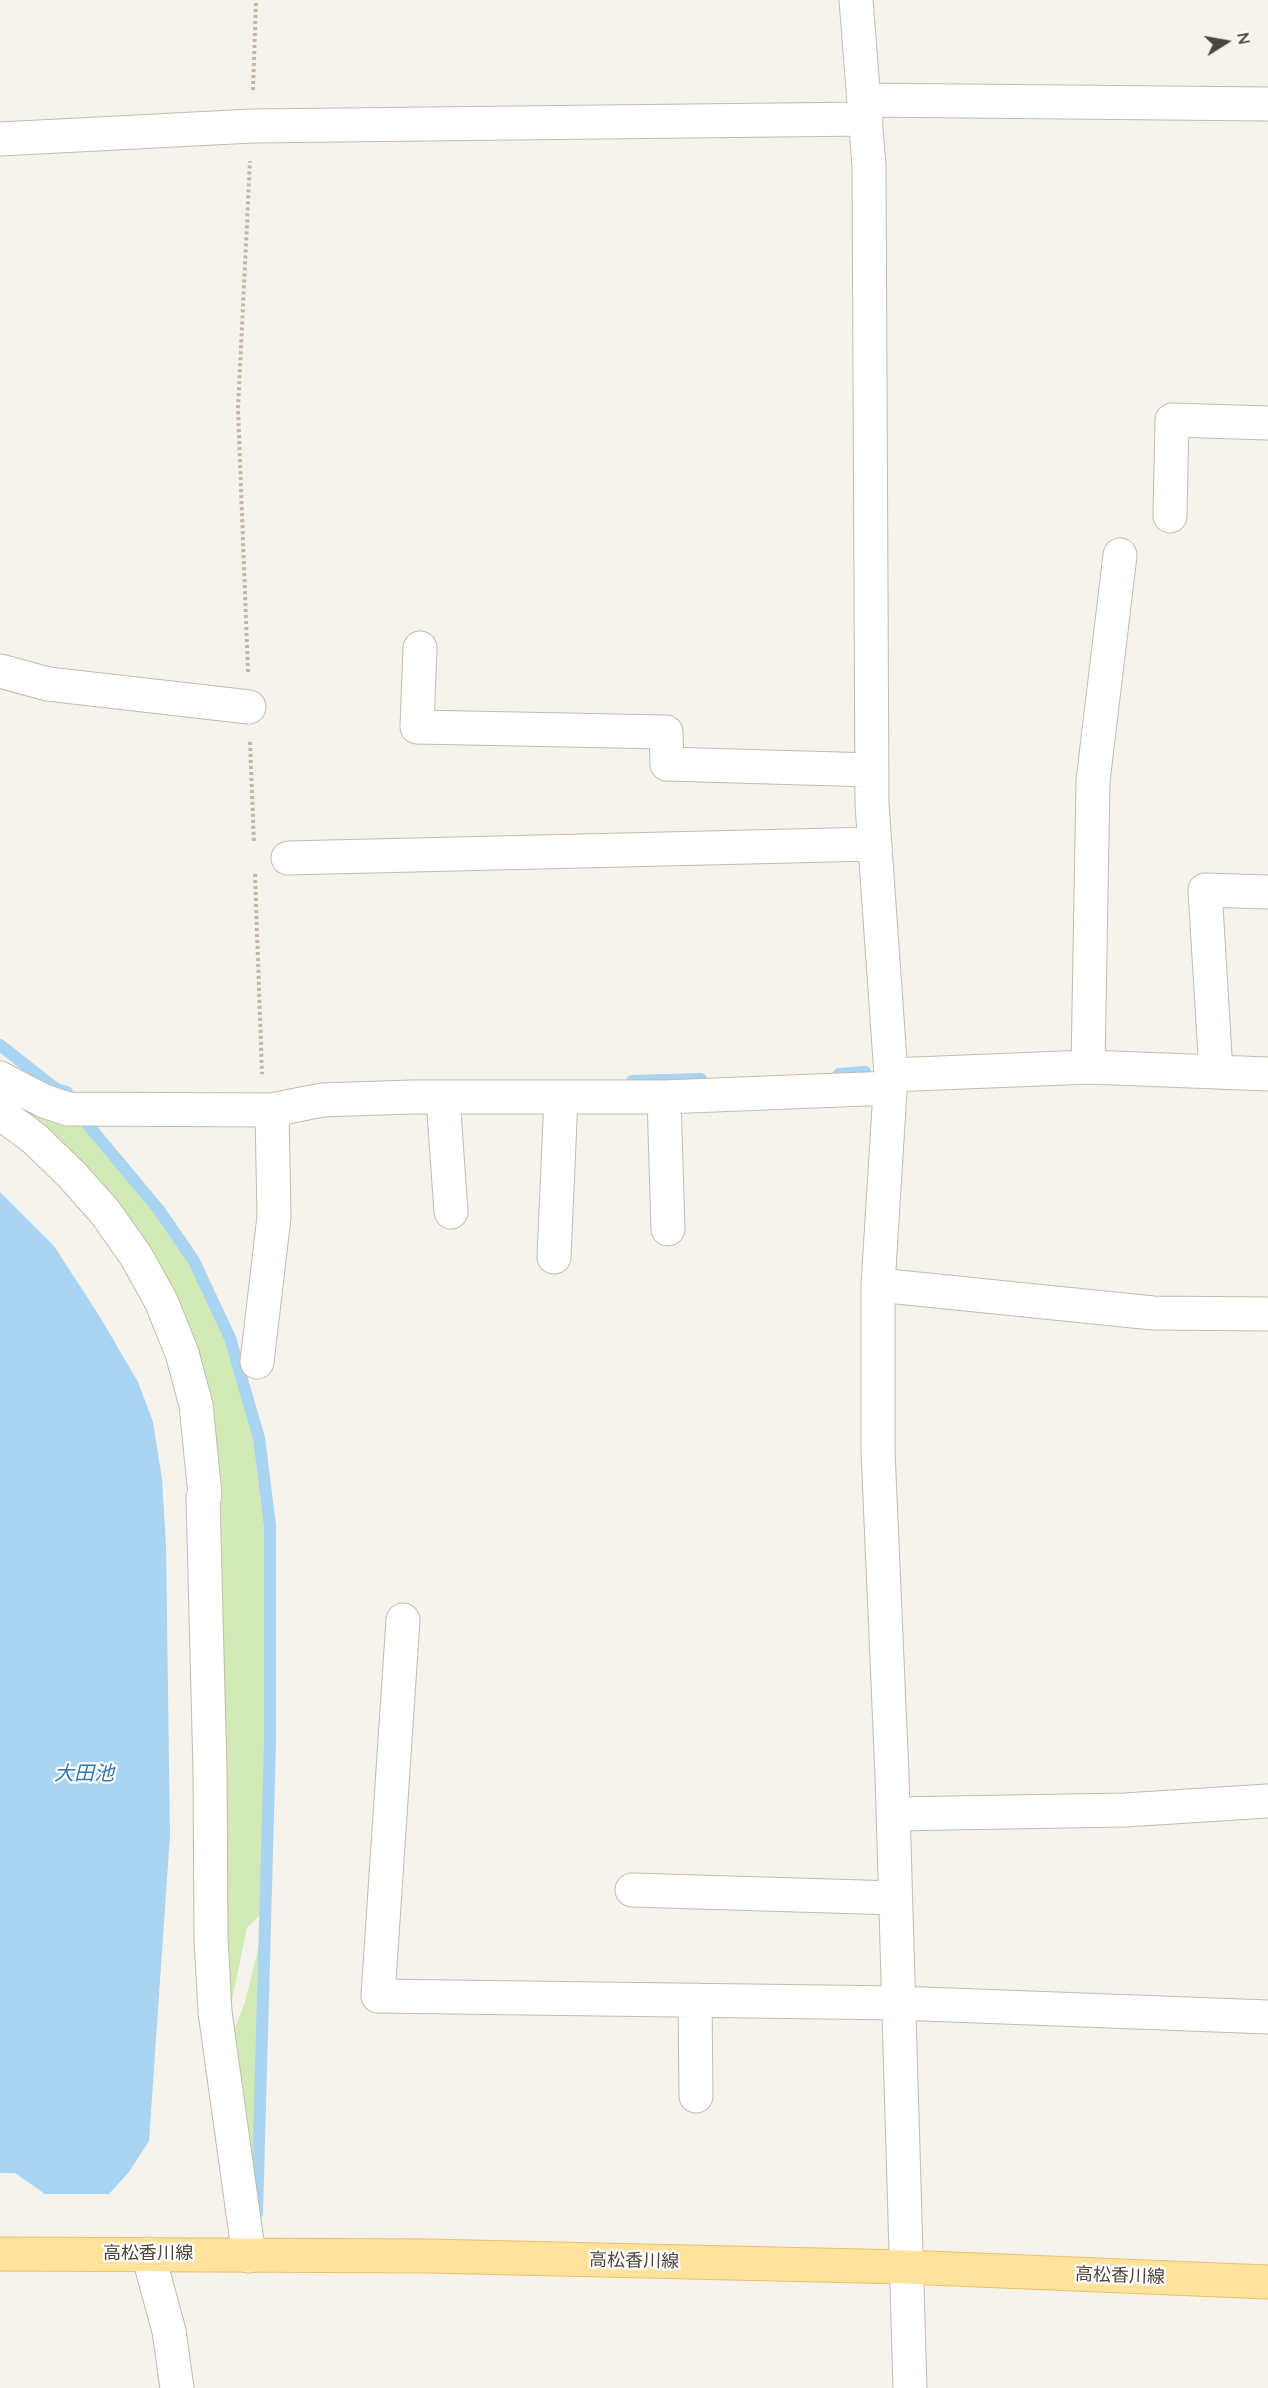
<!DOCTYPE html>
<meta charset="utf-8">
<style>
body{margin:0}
#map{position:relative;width:1268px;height:2388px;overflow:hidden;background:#f6f3ec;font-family:Quicksand,sans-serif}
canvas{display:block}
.north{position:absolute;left:1196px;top:12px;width:60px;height:60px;-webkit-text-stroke:4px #fff;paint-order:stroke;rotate:79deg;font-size:16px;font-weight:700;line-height:24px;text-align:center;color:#4b4439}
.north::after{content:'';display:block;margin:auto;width:21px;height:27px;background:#4b4439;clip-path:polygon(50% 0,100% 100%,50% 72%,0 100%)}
</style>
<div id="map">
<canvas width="1268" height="2388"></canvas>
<div class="north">N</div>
</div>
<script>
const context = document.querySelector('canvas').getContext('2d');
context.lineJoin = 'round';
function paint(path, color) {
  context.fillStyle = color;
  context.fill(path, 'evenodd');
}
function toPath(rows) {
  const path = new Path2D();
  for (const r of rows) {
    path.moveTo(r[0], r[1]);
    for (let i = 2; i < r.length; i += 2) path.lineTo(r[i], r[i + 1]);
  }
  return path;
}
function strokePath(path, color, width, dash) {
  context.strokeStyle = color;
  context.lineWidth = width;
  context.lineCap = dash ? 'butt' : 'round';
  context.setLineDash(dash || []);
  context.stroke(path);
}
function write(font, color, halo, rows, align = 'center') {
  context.font = font + ' Quicksand,"Noto Sans JP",sans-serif';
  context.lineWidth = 4.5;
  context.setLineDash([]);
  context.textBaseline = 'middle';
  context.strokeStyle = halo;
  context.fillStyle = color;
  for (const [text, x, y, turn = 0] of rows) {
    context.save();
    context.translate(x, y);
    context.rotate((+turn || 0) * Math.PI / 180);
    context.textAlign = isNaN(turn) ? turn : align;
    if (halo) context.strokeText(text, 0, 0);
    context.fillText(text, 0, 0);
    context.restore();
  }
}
paint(toPath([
 [0,1096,79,1118,153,1209,189,1262,227,1341,253,1432,266,1527,264,1911,247,1928,228,2019,191,1335],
 [263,1930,255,2208,231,2039,245,2002]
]), '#d2eab5');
paint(toPath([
 [0,1192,54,1246,100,1317,138,1382,153,1422,162,1479,166,1545,170,1835,149,2141,129,2172,109,2194,45,2194,15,2173,0,2173]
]), '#a9d4f2');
strokePath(toPath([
 [0,1045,56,1089,67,1092],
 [839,1074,865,1072],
 [632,1081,701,1079],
 [79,1114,159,1210,194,1261,230,1338,259,1438,270,1526,270,1743,257,2214]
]), '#a9d4f2', 12);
const minor = toPath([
 [856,0,869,166,872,804,891,1075,878,1285,878,1451,892,1775,910,2388],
 [865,100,1268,104],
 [0,139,252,126,866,119],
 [1170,516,1172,420,1268,423],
 [420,648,417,727,666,732,667,764,872,770],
 [0,671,48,684,249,707],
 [288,858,874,844],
 [1088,1067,1093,781,1120,555],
 [1216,1072,1205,890,1268,892],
 [891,1075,1088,1067,1268,1074],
 [0,1078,44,1101,68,1109,272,1110,322,1100,412,1097,664,1097,891,1088],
 [664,1097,668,1229],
 [443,1098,451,1212],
 [0,1113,35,1139,72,1175,105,1212,136,1256,161,1301,182,1353,196,1405,205,1495,203,1497,210,1771,211,1938,215,2012,249,2256],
 [554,1257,561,1097],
 [878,1285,1153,1313,1268,1314],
 [257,1362,274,1217,272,1110],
 [403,1620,378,1996,898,2003,1268,2017],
 [893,1814,1125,1810,1268,1801],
 [632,1890,895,1898],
 [695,2000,696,2096],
 [148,2254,169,2331,177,2388]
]);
const major = toPath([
 [0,2254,428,2256,905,2267,1268,2282]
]);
strokePath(minor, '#c2bbae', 35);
strokePath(major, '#e6c16a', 35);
strokePath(toPath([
 [253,90,256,0],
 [248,672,238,409,250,161],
 [250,742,254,843],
 [255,874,262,1074]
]), '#c4b79f', 4, [3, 3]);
strokePath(minor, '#fff', 33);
strokePath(major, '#ffe39c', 33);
write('18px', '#4b4439', '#fff', [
 ["高松香川線",148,2254],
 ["高松香川線",634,2261,1],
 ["高松香川線",1120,2276,2]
]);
write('italic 20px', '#2e7ab2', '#fff', [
 ["大田池",84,1774]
]);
</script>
